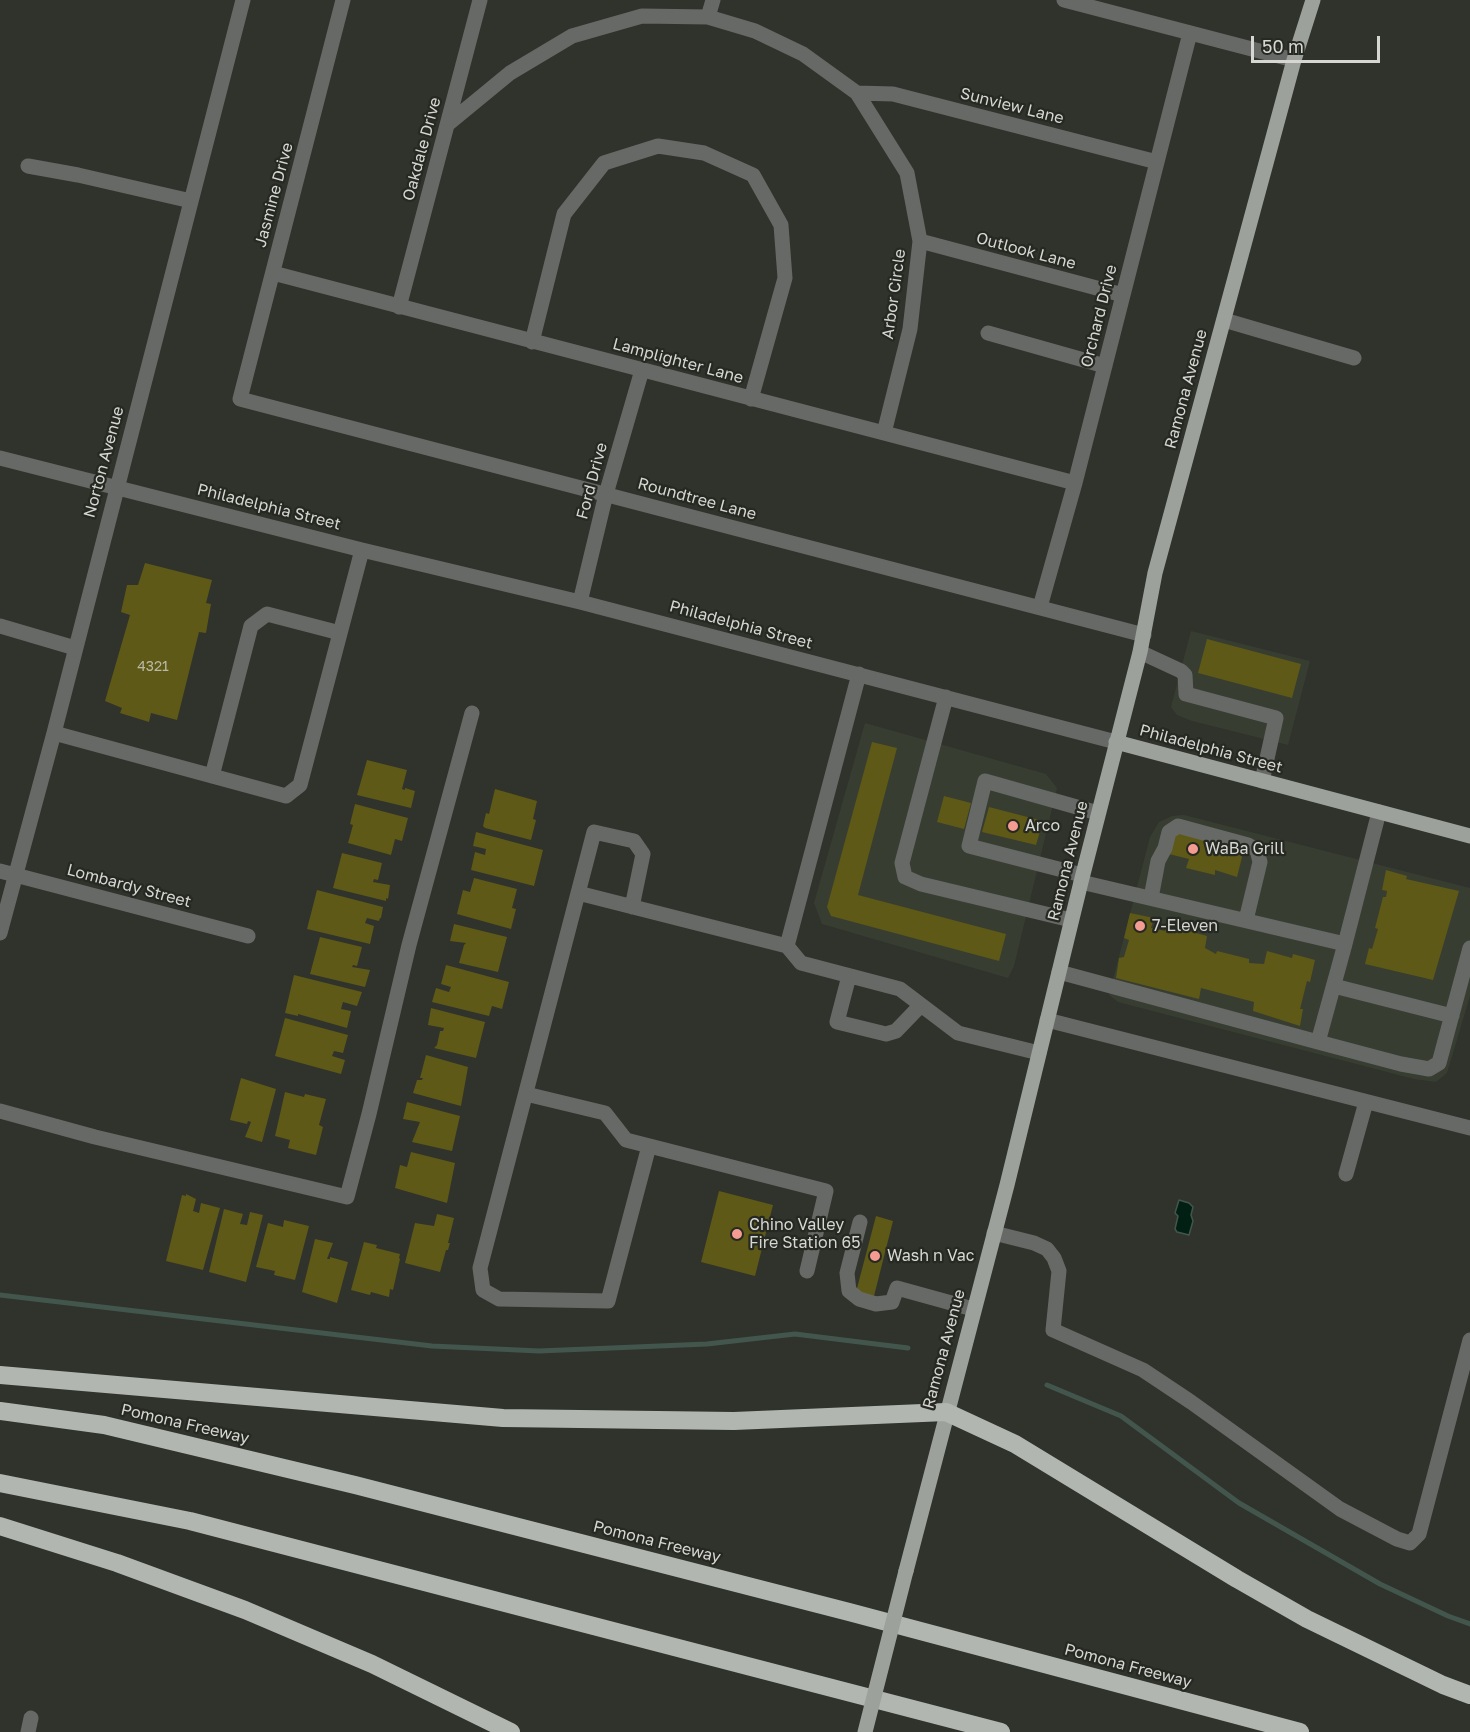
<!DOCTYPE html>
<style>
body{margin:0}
#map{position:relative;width:1470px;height:1732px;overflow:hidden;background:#30322c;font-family:"Golos Text",sans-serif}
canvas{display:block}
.scale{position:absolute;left:1251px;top:36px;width:129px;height:27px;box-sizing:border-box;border:3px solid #d6d7d3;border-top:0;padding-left:8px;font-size:18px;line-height:21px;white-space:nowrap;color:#d6d7d3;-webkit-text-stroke:4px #262822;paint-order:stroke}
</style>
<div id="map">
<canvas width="1470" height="1732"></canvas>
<div class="scale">50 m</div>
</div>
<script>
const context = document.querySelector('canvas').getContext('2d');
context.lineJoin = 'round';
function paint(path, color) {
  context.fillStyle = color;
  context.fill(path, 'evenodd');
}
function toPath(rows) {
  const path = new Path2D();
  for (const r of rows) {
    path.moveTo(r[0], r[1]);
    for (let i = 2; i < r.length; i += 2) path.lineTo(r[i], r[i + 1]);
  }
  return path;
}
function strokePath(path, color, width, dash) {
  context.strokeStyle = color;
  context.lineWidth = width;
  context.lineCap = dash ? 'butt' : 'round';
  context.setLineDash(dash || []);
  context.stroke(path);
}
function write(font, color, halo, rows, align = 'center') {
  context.font = font + ' "Golos Text",sans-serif';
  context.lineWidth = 4.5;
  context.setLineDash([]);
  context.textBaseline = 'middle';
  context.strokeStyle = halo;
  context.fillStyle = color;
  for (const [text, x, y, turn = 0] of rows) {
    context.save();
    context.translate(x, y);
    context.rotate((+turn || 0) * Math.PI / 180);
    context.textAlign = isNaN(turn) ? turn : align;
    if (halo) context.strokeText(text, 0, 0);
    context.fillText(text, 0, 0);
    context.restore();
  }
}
paint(toPath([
 [1191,631,1310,661,1288,745,1192,721,1177,715,1171,707],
 [865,723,1046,774,1057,788,1014,966,1008,978,822,924,814,903],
 [1184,815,1470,888,1470,996,1447,1073,1436,1082,1414,1079,1118,1002,1109,995,1150,837,1159,822,1172,816]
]), '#383d31');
const water = toPath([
 [1179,1200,1189,1203,1193,1207,1191,1215,1193,1221,1189,1235,1177,1232,1175,1229,1178,1216,1175,1213,1179,1200]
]);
paint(water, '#021f14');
strokePath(water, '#42564d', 1.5);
strokePath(toPath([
 [0,1295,432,1346,539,1351,707,1344,795,1334,908,1348],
 [1047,1385,1121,1416,1239,1503,1380,1584,1448,1616,1470,1624]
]), '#42564d', 5);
paint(toPath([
 [145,563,212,580,206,603,211,604,206,633,199,632,177,720,151,713,149,722,120,713,122,708,105,701,130,615,121,612,127,585,138,585],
 [1207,639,1301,664,1292,698,1198,673],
 [872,742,897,748,858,895,1006,934,999,961,831,916,827,907],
 [367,760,407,770,402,789,405,790,405,788,415,791,411,808,357,795],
 [495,789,537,801,533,819,536,820,531,840,485,828,483,826,486,813,489,814],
 [944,796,971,803,964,829,937,822],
 [355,804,408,818,402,841,395,839,391,855,348,843,353,825,350,824],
 [989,807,1043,821,1036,845,982,832],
 [476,832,543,850,534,886,471,870,475,852,485,855,486,849,473,846],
 [1175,833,1218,841,1218,845,1227,848,1228,845,1244,849,1237,877,1215,870,1215,875,1186,868,1189,859,1169,854],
 [342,853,382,863,378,880,374,879,373,882,390,885,388,899,386,898,386,901,333,888],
 [1386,870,1407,876,1406,879,1459,891,1433,980,1365,964,1369,948,1372,949,1378,929,1375,928,1383,897,1386,897,1387,891,1382,890],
 [474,878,517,889,512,908,516,909,511,929,457,914,463,890,470,892],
 [317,890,383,907,381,918,380,918,379,921,367,918,365,923,374,926,370,944,307,929],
 [1130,913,1154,918,1151,928,1165,931,1167,925,1207,936,1205,948,1216,954,1217,951,1249,959,1249,963,1264,964,1267,951,1292,958,1293,954,1315,960,1310,982,1307,981,1300,1009,1303,1009,1300,1026,1253,1011,1254,1002,1201,988,1199,999,1116,978,1119,958,1124,957,1129,940,1124,938],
 [454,924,507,937,498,972,459,963,464,945,466,943,450,941],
 [320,937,362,947,357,966,353,965,352,967,370,970,365,987,310,974],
 [446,965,509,982,502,1009,492,1006,489,1016,432,1002,436,988,449,992,451,987,441,984],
 [294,975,362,992,357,1006,343,1002,341,1009,351,1011,347,1028,298,1014,298,1016,285,1013],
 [431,1008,485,1022,476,1058,434,1048,437,1045,440,1031,443,1031,444,1028,428,1025],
 [285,1018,348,1035,343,1053,334,1051,332,1056,345,1060,341,1074,275,1056],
 [426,1055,468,1067,461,1106,413,1093,417,1080,422,1080,423,1078,420,1078],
 [241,1078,276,1089,262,1142,245,1137,251,1122,248,1121,247,1124,230,1120],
 [285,1092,304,1097,305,1094,326,1099,319,1125,323,1127,316,1155,288,1148,290,1140,275,1136],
 [407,1102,460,1116,452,1151,412,1142,420,1122,403,1119],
 [411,1152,455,1163,447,1203,395,1188,400,1165,407,1167],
 [719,1191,773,1205,755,1276,701,1262],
 [186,1194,196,1199,193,1211,199,1213,201,1203,220,1208,203,1270,166,1261,182,1195,186,1196],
 [224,1209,243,1214,240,1224,247,1225,250,1212,263,1215,246,1282,209,1272],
 [437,1214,454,1218,448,1243,450,1243,448,1250,446,1250,440,1272,405,1263,415,1223,434,1226],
 [876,1216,893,1221,874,1296,856,1292],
 [284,1220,309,1226,295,1280,274,1275,275,1271,256,1267,268,1223,283,1227],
 [315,1239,333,1243,327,1259,330,1259,330,1257,348,1262,337,1303,302,1292],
 [364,1242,377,1245,376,1248,400,1254,399,1258,400,1259,393,1290,390,1289,389,1297,371,1292,370,1295,351,1290]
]), '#5e5916');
strokePath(toPath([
 [343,0,240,399,1144,635],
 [1064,0,1294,60],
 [708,17,713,0],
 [857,93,893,94,1157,162],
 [448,124,510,73,572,36,642,16,708,17,755,31,803,54,857,93,907,173,920,241,910,329,884,433],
 [28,166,78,175,191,201],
 [920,241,1123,295],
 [273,273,1075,483],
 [399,307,480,0],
 [1224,320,1354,358],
 [988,333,1105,366],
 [532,342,564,214,604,163,658,146,704,153,753,175,781,225,785,278,751,399],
 [0,458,362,550,580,602,1116,742],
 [580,602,606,494,642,370],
 [1040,607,1075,483,1190,33],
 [0,626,75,648],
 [1140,652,1181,671,1185,675,1186,694,1276,718,1262,781],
 [946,697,902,863,905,877,921,884,1071,920],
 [54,733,286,796,300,785,362,550],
 [212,776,251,626,267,614,340,633],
 [0,871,248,936],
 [1082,875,969,846,985,781,1098,813],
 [1081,882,1345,944,1379,812],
 [578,893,787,946,801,963,900,989,958,1033,1039,1053],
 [1151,898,1158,861,1165,848,1169,832,1178,826,1248,845,1257,850,1260,862,1246,920],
 [632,907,643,854,634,841,594,832,480,1268,483,1290,499,1299,608,1301,649,1146],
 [0,933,54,733,243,0],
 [1345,944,1318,1042,1401,1064,1429,1069,1439,1063,1470,948],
 [787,946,859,674],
 [1059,972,1318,1042],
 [849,976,837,1022,886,1034,896,1031,921,1005],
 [1334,986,1452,1016],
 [1047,1020,1470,1128],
 [526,1094,605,1113,626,1140,826,1191,807,1271],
 [0,1111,95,1137,347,1197,369,1114,409,945,472,713],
 [1346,1174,1366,1102],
 [860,1222,847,1273,849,1291,859,1299,876,1304,892,1302,897,1288,973,1309],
 [994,1233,1034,1243,1047,1249,1054,1258,1059,1271,1053,1330,1143,1370,1191,1402,1340,1509,1397,1539,1410,1543,1419,1534,1470,1340],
 [28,1732,31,1718]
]), '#676967', 15);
strokePath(toPath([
 [1116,742,1470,836],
 [906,1571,1007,1185,1081,882,1140,652,1155,573,1294,60,1313,0]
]), '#9ca19c', 15);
strokePath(toPath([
 [0,1375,503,1418,734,1421,946,1412,1015,1444,1237,1579,1307,1619,1443,1685,1470,1695],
 [0,1411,104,1425,355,1485,849,1612,1300,1732],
 [0,1483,190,1521,1001,1732],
 [0,1526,117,1563,245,1610,372,1664,511,1732]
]), '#b1b6b0', 18);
strokePath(toPath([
 [865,1732,906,1571]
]), '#9ca19c', 15);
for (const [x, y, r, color] of [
 [1013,826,6,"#f59c92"],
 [1193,849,6,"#f59c92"],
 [1140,926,6,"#f59c92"],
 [737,1234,6,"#f59c92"],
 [875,1256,6,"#f59c92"]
]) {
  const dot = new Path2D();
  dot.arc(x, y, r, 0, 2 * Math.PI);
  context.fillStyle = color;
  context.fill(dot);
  strokePath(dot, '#262822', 2);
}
write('14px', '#b8b8a4', null, [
 ["4321",153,667]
]);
write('16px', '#d6d7d3', '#262822', [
 ["Sunview Lane",1012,106,14],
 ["Oakdale Drive",422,149,-75],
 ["Jasmine Drive",274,195,-75],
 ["Outlook Lane",1026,251,15],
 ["Arbor Circle",894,294,-82],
 ["Orchard Drive",1099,316,-76],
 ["Lamplighter Lane",678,361,15],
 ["Ramona Avenue",1186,389,-75],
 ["Norton Avenue",104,462,-75],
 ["Ford Drive",592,481,-75],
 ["Roundtree Lane",697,499,15],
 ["Philadelphia Street",269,507,14],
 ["Philadelphia Street",741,625,15],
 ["Philadelphia Street",1211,749,15],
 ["Ramona Avenue",1068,861,-76],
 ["Lombardy Street",129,886,15],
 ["Ramona Avenue",944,1349,-75],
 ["Pomona Freeway",185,1424,13],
 ["Pomona Freeway",657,1542,14],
 ["Pomona Freeway",1128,1666,15]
]);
write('16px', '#d6d7d3', '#262822', [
 ["Arco",1025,826],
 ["WaBa Grill",1205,849],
 ["7-Eleven",1152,926],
 ["Chino Valley",749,1225],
 ["Fire Station 65",749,1243],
 ["Wash n Vac",887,1256]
], 'left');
</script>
